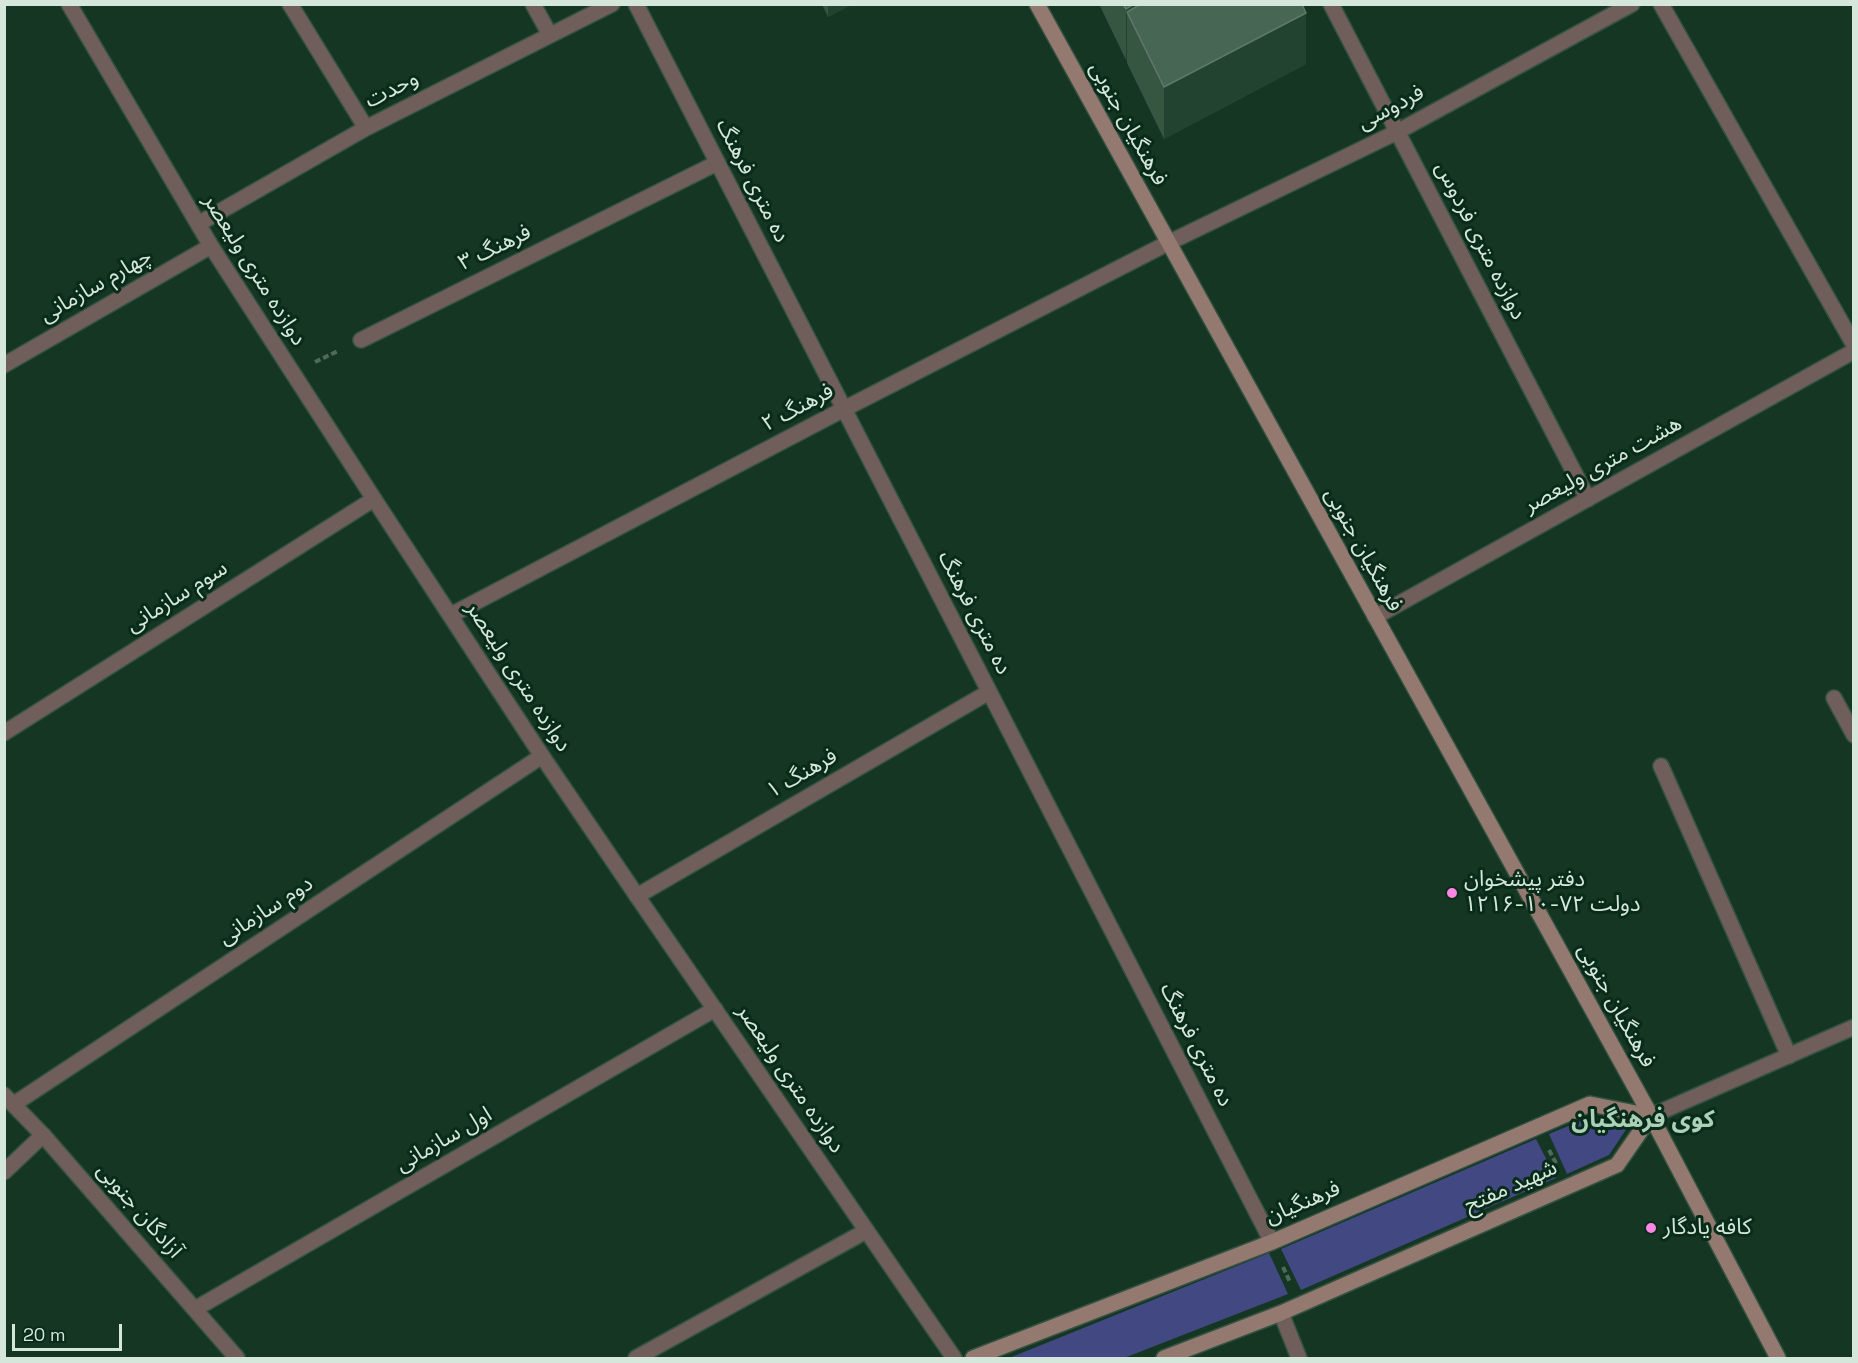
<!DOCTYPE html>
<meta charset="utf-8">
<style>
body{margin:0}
#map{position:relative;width:1858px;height:1363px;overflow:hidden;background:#143623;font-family:"Space Grotesk",sans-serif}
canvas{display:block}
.frame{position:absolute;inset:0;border:6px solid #d5e7db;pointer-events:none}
.scale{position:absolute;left:12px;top:1324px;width:110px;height:27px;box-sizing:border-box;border:3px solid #d5e7db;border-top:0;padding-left:8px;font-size:18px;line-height:21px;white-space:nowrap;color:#d5e7db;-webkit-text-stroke:4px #092b19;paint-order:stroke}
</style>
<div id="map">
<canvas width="1858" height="1363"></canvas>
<div class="frame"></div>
<div class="scale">20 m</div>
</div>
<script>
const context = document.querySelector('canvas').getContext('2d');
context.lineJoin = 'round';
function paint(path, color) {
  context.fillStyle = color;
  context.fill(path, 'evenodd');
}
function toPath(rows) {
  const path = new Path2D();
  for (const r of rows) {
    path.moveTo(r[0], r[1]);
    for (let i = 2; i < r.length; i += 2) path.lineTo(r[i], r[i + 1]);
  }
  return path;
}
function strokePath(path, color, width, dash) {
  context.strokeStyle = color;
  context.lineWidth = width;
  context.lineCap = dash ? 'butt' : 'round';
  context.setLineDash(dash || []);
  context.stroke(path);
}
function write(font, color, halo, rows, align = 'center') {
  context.font = font + ' "Space Grotesk","Noto Sans Arabic",sans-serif';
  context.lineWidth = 6;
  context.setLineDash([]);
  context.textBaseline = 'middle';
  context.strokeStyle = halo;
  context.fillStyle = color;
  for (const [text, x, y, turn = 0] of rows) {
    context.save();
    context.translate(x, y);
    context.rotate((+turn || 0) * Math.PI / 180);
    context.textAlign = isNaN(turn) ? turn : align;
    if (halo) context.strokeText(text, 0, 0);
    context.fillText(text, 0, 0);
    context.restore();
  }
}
paint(toPath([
 [1590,1117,1629,1125,1609,1155,1567,1174,1549,1134],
 [1536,1139,1556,1178,1301,1290,1281,1249],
 [1269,1253,1288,1294,1124,1358,1009,1358]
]), '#414882');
const service = toPath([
 [1661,4,1854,345],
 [361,340,717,163],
 [451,615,844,409,1168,243],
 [1834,698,1854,735],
 [1661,766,1789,1056],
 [637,896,989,692],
 [14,1104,542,756],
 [4,1172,43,1135],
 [636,1358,866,1231]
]);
const minor = toPath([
 [69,4,211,246,374,499,542,756,637,896,954,1358],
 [290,4,366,128],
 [533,4,550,35],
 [636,4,1272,1242],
 [1331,4,1588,499],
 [198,224,366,128,612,4],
 [1168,243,1397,132,1632,4],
 [4,365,211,246],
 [1375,617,1854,351],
 [4,733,374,499],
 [1651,1116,1854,1027],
 [195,1309,715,1009],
 [1281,1313,1299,1358]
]);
const tertiary = toPath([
 [4,1095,43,1135,237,1358]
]);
const secondary = toPath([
 [1037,4,1651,1116,1778,1358],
 [973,1358,1272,1242,1590,1104,1651,1116],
 [1164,1358,1281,1313,1617,1165,1651,1116]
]);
strokePath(service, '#335240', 18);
strokePath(minor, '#335240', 18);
strokePath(tertiary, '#335240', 18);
strokePath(secondary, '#335240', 18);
strokePath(toPath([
 [315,362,338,351],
 [1549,1150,1557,1165],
 [1283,1267,1290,1282]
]), '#4e6b5a', 4, [6, 3]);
strokePath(service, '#6f5e59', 15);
strokePath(minor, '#6f5e59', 15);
strokePath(tertiary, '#6f5e59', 15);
strokePath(secondary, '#947971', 15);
paint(toPath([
 [822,4,853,4,828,17],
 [1099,4,1302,4,1306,64,1164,139,1127,63,1127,59,1126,60]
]), '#365642');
paint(toPath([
 [828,4,853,4,828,17],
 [1134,4,1231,4,1127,12,1127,59,1126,60,1126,9],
 [1306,13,1306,64,1164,139,1164,87]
]), '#21432f');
const building = toPath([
 [1123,4,1134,4,1126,9,1123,4],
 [1141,4,1302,4,1306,13,1164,87,1127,12,1141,4]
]);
paint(building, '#476653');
strokePath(building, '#5d7a68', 1.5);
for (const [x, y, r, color] of [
 [1452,893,6,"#fd86e2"],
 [1651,1228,6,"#fd86e2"]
]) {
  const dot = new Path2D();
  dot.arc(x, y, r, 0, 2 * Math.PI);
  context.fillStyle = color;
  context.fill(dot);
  strokePath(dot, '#092b19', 2);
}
write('22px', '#d5e7db', '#092b19', [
 ["وحدت",392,90,-27],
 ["فردوسی",1391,108,-28],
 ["فرهنگیان جنوبی",1128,124,61],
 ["ده متری فرهنگ",752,181,63],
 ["دوازده متری فردوس",1480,241,63],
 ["فرهنگ ۳",495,248,-26],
 ["دوازده متری ولیعصر",254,270,58],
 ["چهارم سازمانی",96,286,-30],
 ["فرهنگ ۲",798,408,-28],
 ["هشت متری ولیعصر",1603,465,-29],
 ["فرهنگیان جنوبی",1363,550,61],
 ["سوم سازمانی",177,597,-32],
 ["ده متری فرهنگ",974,613,63],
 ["دوازده متری ولیعصر",518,677,57],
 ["فرهنگ ۱",802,774,-30],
 ["دوم سازمانی",266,911,-33],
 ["فرهنگیان جنوبی",1616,1006,61],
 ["ده متری فرهنگ",1196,1045,63],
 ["دوازده متری ولیعصر",790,1079,56],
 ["اول سازمانی",444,1140,-30],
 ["شهید مفتح",1511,1187,-24],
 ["فرهنگیان",1303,1203,-23],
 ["آزادگان جنوبی",139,1211,49]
]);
write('22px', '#d5e7db', '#092b19', [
 ["دفتر پیشخوان",1464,880],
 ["دولت ۷۲-۱۰-۱۲۱۶",1464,905],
 ["کافه یادگار",1663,1228]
], 'left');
write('bold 24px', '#abd1b9', '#092b19', [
 ["کوی فرهنگیان",1643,1120]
]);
</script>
